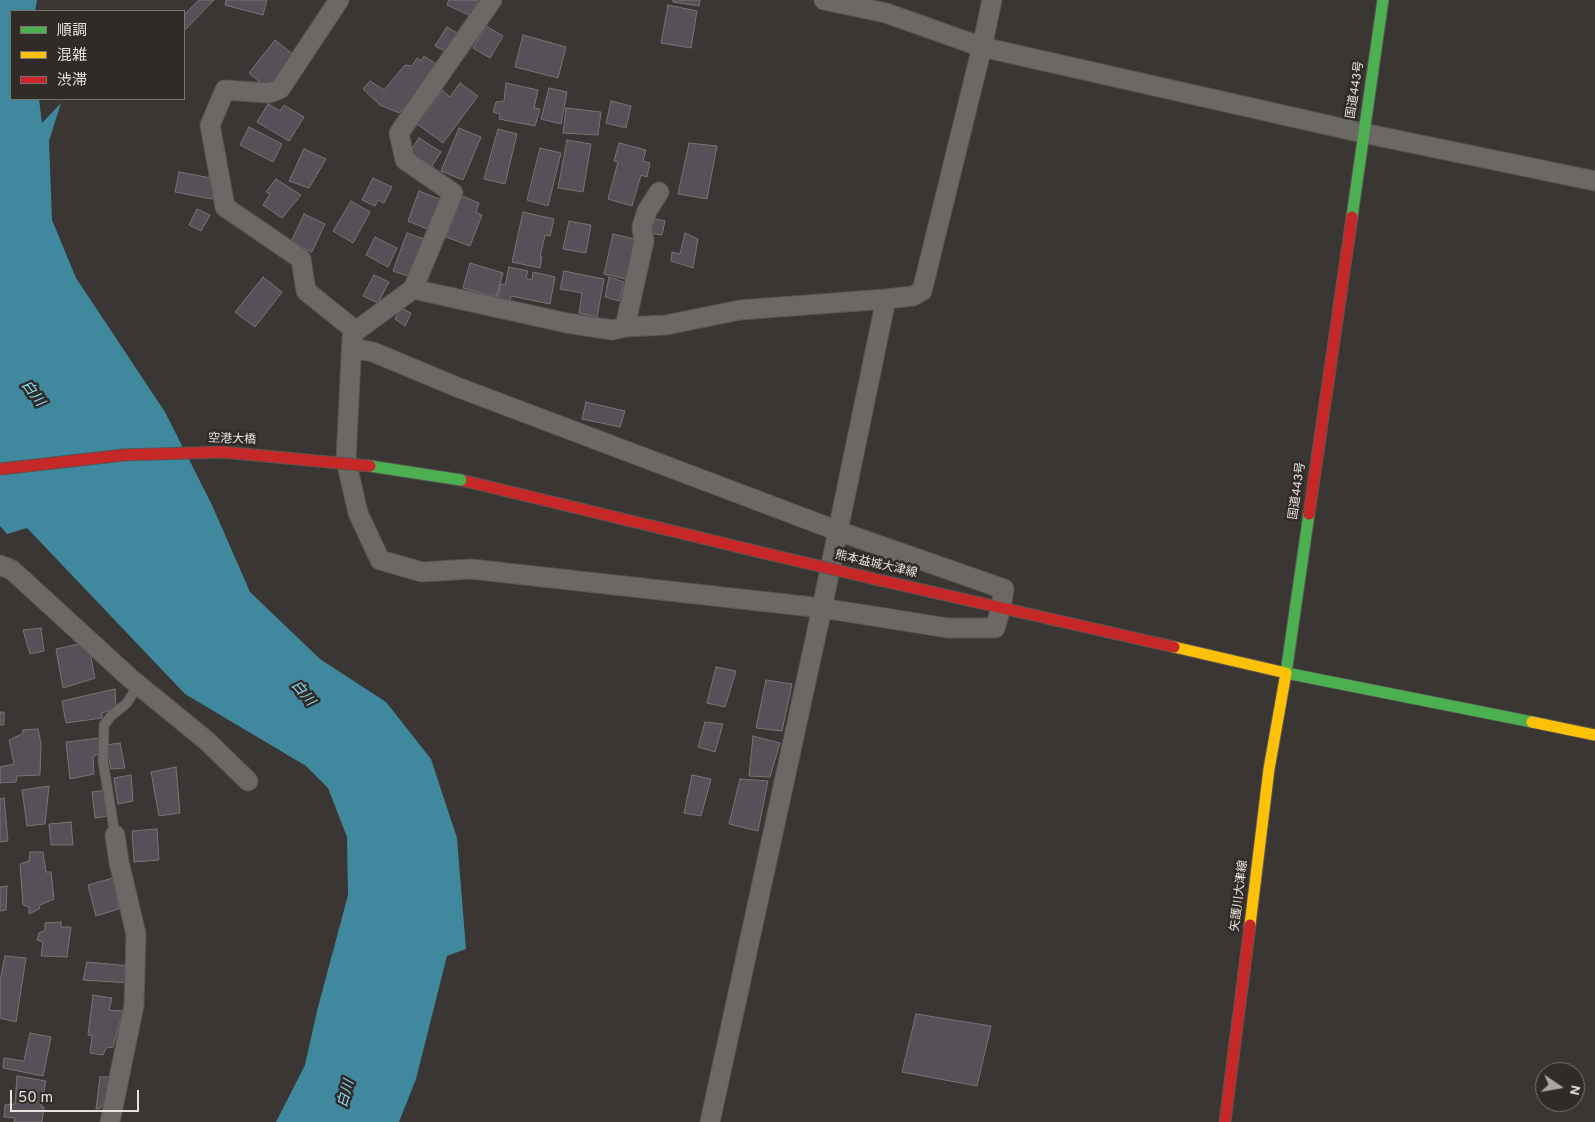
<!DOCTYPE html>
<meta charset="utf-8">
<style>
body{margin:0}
#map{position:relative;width:1595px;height:1122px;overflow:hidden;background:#393633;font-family:Overpass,"Noto Sans JP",sans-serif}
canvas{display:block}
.legend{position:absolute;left:10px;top:10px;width:175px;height:90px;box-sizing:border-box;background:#312b27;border:1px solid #797471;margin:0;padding:6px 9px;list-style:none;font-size:15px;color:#e6e2df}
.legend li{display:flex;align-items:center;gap:10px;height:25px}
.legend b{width:25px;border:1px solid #797471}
.north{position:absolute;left:1535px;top:1062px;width:50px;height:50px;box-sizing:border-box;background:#312b27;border:1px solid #797471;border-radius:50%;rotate:102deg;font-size:14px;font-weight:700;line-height:20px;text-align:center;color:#e6e2df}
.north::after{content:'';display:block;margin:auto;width:18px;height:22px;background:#a9a6a3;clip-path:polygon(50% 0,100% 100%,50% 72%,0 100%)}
.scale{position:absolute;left:10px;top:1090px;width:129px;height:22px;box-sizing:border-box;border:2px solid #e6e2df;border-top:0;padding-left:6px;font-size:15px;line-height:18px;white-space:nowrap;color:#e6e2df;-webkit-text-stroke:4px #312b27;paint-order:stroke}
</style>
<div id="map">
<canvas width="1595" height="1122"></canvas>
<ul class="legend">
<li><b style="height:6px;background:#4caf50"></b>順調</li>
<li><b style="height:6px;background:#ffc107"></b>混雑</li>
<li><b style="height:6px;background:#c62828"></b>渋滞</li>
</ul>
<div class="north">N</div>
<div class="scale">50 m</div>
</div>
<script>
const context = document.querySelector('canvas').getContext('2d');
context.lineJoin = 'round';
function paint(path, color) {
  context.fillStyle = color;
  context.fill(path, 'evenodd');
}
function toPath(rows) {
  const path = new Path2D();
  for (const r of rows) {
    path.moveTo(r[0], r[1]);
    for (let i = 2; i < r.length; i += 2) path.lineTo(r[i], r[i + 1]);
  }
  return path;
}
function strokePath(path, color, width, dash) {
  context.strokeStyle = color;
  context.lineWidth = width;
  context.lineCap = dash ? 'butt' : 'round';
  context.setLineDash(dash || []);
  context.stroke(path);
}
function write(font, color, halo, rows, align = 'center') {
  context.font = font + ' Overpass,"Noto Sans JP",sans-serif';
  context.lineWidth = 5;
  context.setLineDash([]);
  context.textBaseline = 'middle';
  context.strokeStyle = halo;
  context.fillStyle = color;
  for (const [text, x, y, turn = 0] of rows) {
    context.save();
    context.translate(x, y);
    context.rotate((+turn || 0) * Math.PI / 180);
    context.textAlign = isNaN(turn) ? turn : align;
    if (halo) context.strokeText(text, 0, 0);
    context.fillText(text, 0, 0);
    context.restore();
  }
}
paint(toPath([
 [0,0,37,0,35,11,11,11,11,99,39,99,42,123,61,103,49,141,52,220,76,278,165,412,212,505,250,592,320,659,386,702,431,759,457,838,466,949,447,956,416,1079,399,1122,276,1122,305,1065,317,1011,348,895,347,837,328,788,306,766,185,694,27,528,7,534,0,526]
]), '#40889d');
const building = toPath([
 [199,0,214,0,186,29,184,28,184,15,199,0],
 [226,0,267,0,263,15,225,5,226,0],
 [449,0,478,0,471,16,447,5,449,0],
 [673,0,700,0,699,6,673,2,673,0],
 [668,5,697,11,691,48,661,43,668,5],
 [486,26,503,36,490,58,473,48,486,26],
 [447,27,457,33,445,51,435,46,447,27],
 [523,35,566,47,558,78,515,67,523,35],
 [275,40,295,56,268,89,249,73,275,40],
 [424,56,439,66,414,99,399,113,380,105,363,89,370,81,384,90,405,65,412,66,417,58,421,61,424,56],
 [460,83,478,96,443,143,417,124,442,90,450,97,460,83],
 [506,83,538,90,534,108,540,109,535,126,499,119,500,114,493,112,496,102,504,101,506,83],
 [549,88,567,92,561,124,541,119,549,88],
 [611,101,631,106,626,128,606,123,611,101],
 [268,104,280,111,284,105,304,117,289,141,257,122,268,104],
 [566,108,601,112,598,135,563,133,566,108],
 [249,127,282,144,273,162,240,145,249,127],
 [459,128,481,137,463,180,441,171,459,128],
 [498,129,517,134,505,184,484,179,498,129],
 [419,138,441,152,432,166,410,152,419,138],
 [567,140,591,144,583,192,558,188,567,140],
 [619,143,646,150,643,161,650,163,647,177,641,175,632,206,608,199,618,162,614,161,619,143],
 [689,143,717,146,707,199,678,194,689,143],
 [540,148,561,153,548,206,527,200,540,148],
 [304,149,326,159,309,188,289,181,304,149],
 [179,172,216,179,212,199,175,192,179,172],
 [373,178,392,187,384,203,378,200,375,206,362,200,373,178],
 [276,179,301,195,282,218,263,205,270,194,266,192,276,179],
 [419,191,444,201,432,231,408,221,419,191],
 [462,196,479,203,476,212,482,215,470,246,446,237,462,196],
 [351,201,370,212,353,243,333,231,351,201],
 [197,209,210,215,201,231,189,225,197,209],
 [523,212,554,219,550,236,545,235,540,257,542,257,540,268,512,262,523,212],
 [304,214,325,224,312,252,291,242,304,214],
 [651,218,665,221,662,235,648,233,651,218],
 [569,221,591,225,586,253,563,249,569,221],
 [407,233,427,240,413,278,393,271,407,233],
 [685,233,698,239,693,268,671,261,672,252,680,254,685,233],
 [613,234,635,239,626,279,604,274,613,234],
 [375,237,397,248,388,267,366,255,375,237],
 [470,263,503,273,496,297,463,288,470,263],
 [509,267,528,271,526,278,532,280,533,272,555,277,550,304,511,296,510,302,497,299,501,284,505,285,509,267],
 [564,271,604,279,597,317,579,313,582,293,560,289,564,271],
 [374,275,389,282,378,303,363,296,374,275],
 [263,277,282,292,255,327,235,312,263,277],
 [609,277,624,282,619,301,605,297,609,277],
 [401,308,411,313,405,326,395,319,401,308],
 [586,402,625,411,620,427,582,419,586,402],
 [41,628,44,651,30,654,23,630,41,628],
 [88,642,95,678,63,688,56,649,88,642],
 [716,667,736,671,725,707,707,703,716,667],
 [766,680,792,684,782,731,756,728,766,680],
 [115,689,116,708,102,713,102,718,66,723,62,701,115,689],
 [0,712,4,712,4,725,0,725,0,712],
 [705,722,723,724,715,752,698,747,705,722],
 [38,729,41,744,40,775,17,776,16,782,0,783,0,767,14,764,9,740,22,734,23,730,38,729],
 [753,736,780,743,770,777,749,776,753,736],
 [100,738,99,753,93,757,94,774,70,779,66,742,100,738],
 [120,743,125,768,111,769,106,745,120,743],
 [176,767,180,813,159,816,151,772,176,767],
 [131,775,133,801,118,804,114,778,131,775],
 [692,775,711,779,701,816,684,813,692,775],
 [740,779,768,781,758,831,729,824,740,779],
 [49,786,45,824,27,826,22,790,49,786],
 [107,790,109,816,95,818,92,792,107,790],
 [4,798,8,841,0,842,0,799,4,798],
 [71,822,73,845,51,845,49,824,71,822],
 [157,829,159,860,134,862,132,831,157,829],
 [30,852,43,852,46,872,51,872,54,899,40,905,39,909,29,914,29,907,23,905,20,864,29,861,30,852],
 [113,878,119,909,96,916,88,885,113,878],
 [7,886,6,910,0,911,0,887,7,886],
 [61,922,61,927,71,927,67,957,41,956,43,942,37,940,39,933,45,930,45,923,61,922],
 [5,956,26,958,16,1022,0,1018,0,982,5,956],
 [87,962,130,966,129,983,83,980,87,962],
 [93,995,112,998,109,1010,123,1011,113,1047,106,1048,103,1055,90,1053,92,1036,88,1035,93,995],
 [916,1014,991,1026,977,1086,902,1072,916,1014],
 [30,1033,51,1037,43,1076,3,1068,4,1058,24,1061,30,1033],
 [17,1076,46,1081,41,1107,44,1107,42,1122,14,1122,15,1118,4,1117,5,1105,15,1104,17,1076],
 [100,1077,116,1077,114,1103,103,1103,101,1108,96,1109,100,1077]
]);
paint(building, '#575059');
strokePath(building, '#777574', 1);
const lane = toPath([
 [115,835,103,761,104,725,111,716,127,703,138,685]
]);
const street = toPath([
 [339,0,280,89,269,93,225,90,210,125,225,207,301,259,306,291,356,331],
 [824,0,886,13,982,47,1363,133,1595,181],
 [413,289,453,193,405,160,399,133,492,0],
 [625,327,644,241,642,227,647,211,659,192],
 [352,348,373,352,457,387,838,531,1004,589,1001,608,995,628,948,628,822,608,471,569,422,572,380,560,358,513,346,460,352,338,356,331,413,289,567,323,612,330,625,327,666,325,740,310,886,299,913,296,922,291,982,47,992,0],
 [0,565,12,570,131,679,207,741,248,781],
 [110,1122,134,1005,136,934,119,862,115,835],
 [710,1122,822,608,886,299]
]);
const fast = toPath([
 [1352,217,1383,0],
 [1309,514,1286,673,1532,722]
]);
const slow = toPath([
 [1174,647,1286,673],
 [1532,722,1595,735],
 [1250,925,1269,769,1286,673]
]);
const jam = toPath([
 [461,480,772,555],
 [1309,514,1352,217],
 [866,577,1174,647],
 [1225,1122,1250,925]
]);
strokePath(lane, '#585552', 11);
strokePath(street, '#585552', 21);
strokePath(fast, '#585552', 13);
strokePath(slow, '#585552', 13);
strokePath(jam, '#585552', 13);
strokePath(lane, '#6b6866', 9);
strokePath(street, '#6b6866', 19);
strokePath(fast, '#4caf50', 11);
strokePath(slow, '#ffc107', 11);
strokePath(jam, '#c62828', 11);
const fastBridge = toPath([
 [370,466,461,480]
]);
const jamBridge = toPath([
 [0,469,124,455,223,452,370,466],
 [772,555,866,577]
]);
strokePath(fastBridge, '#585552', 13, []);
strokePath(jamBridge, '#585552', 13, []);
strokePath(fastBridge, '#4caf50', 11);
strokePath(jamBridge, '#c62828', 11);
write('12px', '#e6e2df', '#312b27', [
 ["国道443号",1356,90,-81],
 ["空港大橋",232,440,2],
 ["国道443号",1298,491,-82],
 ["熊本益城大津線",876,565,13],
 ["矢護川大津線",1240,896,-83]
]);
write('italic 14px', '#89dffb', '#312b27', [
 ["白川",32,394,53],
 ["白川",302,694,50],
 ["白川",347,1094,-75]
]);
</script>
